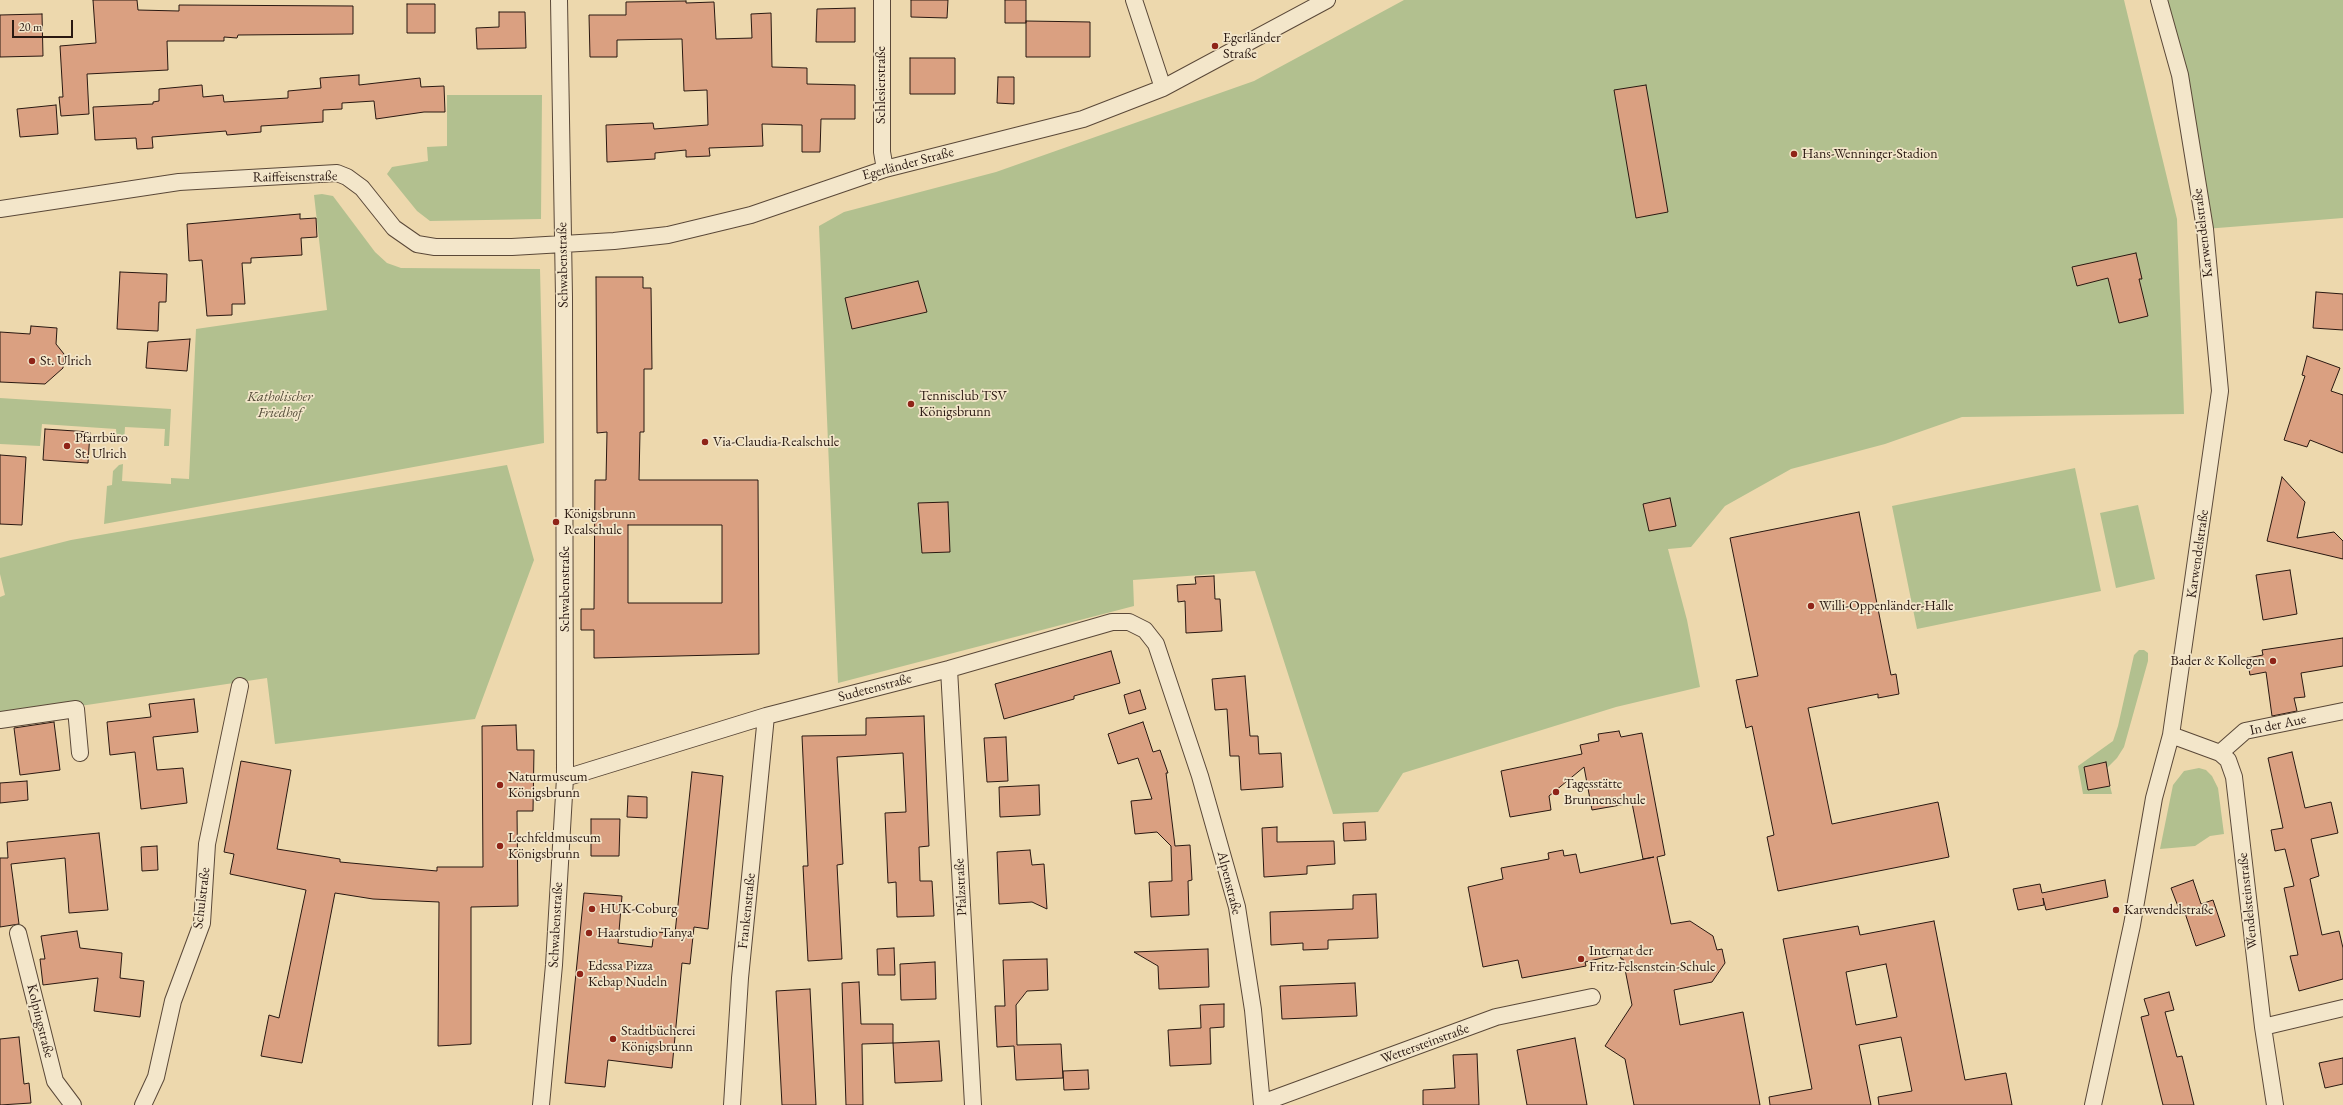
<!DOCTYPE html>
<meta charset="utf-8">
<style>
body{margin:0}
#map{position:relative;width:2343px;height:1105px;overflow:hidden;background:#edd8ad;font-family:"EB Garamond",serif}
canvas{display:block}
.scale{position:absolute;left:12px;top:20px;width:61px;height:18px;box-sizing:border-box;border:2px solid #291811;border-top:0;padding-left:5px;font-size:12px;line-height:14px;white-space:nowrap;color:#291811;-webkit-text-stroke:3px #f3e6ca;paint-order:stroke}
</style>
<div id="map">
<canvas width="2343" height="1105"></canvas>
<div class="scale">20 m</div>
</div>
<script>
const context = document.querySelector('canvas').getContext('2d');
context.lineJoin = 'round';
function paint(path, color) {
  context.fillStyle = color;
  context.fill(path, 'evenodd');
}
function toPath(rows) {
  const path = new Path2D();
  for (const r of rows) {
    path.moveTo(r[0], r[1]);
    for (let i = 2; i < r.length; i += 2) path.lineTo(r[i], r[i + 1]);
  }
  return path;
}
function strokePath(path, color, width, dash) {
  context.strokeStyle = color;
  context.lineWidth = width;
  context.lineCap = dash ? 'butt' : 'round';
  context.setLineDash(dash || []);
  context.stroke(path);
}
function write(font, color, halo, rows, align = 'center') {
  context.font = font + ' "EB Garamond",serif';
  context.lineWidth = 3.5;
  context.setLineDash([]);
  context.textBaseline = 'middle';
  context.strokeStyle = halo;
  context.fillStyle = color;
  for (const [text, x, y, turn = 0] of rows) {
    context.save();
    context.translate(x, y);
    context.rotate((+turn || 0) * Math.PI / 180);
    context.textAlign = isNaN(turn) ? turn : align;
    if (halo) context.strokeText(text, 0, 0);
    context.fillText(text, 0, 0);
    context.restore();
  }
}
paint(toPath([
 [1404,0,2124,0,2177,219,2184,414,1962,417,1885,444,1791,469,1725,506,1691,547,1668,549,1687,620,1700,687,1616,707,1403,773,1378,812,1333,814,1255,571,1133,580,1134,606,838,683,819,226,844,212,996,172,1254,81],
 [2159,0,2343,0,2343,218,2205,229],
 [447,95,542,95,541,219,430,221,417,211,387,174,392,167,428,161,427,147,447,146],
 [322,194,333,196,375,252,387,263,401,268,540,269,544,443,104,524,107,486,112,485,113,471,119,465,123,464,122,481,171,484,171,478,189,479,196,329,327,310,314,195],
 [0,398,171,409,169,446,164,446,165,429,125,427,124,443,117,440,116,429,42,424,40,446,0,444],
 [507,465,534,560,475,719,275,744,267,678,0,718,0,597,5,595,0,574,0,558,71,540],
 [2075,468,2101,591,1917,629,1892,506],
 [2138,505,2155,579,2116,588,2100,513],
 [2139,650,2144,650,2148,653,2148,661,2124,747,2117,758,2107,768,2105,762,2084,767,2088,790,2110,786,2112,794,2083,794,2078,766,2113,741,2118,726,2134,655],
 [2199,768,2206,770,2212,776,2218,788,2224,834,2210,836,2195,846,2160,849,2173,785,2184,771]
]), '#b2c08f');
const building = toPath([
 [93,0,137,0,138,10,179,11,179,5,353,6,353,34,238,35,237,38,224,37,224,41,167,41,168,70,87,74,89,114,61,116,59,97,63,97,60,46,96,43,93,0],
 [911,0,948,0,947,18,911,17,911,0],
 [1005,0,1026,0,1026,23,1005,23,1005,0],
 [686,1,686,3,714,2,716,39,752,38,751,14,771,13,772,67,807,68,807,84,855,85,855,119,821,119,820,152,802,152,802,125,762,124,763,146,709,148,710,156,686,157,686,150,655,153,655,159,607,162,606,125,653,123,654,129,708,125,707,90,684,91,682,39,617,40,617,57,590,57,589,15,626,15,626,2,686,1],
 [407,4,435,4,435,33,407,33,407,4],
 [855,8,855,42,816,42,817,9,855,8],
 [499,12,525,12,526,48,477,49,476,28,499,27,499,12],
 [42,14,43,56,0,57,0,15,42,14],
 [1026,21,1090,22,1090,57,1026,57,1026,21],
 [910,58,955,58,955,94,910,94,910,58],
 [359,75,359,85,420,78,421,87,444,86,445,112,424,112,376,119,374,101,342,103,342,109,323,110,323,122,261,126,261,132,227,135,226,131,152,137,153,148,137,149,136,138,95,140,93,107,153,104,153,102,159,101,159,89,202,85,203,97,223,95,224,102,288,98,288,91,321,88,320,78,359,75],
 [998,77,1014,77,1014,104,997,103,998,77],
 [1646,85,1668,212,1636,218,1614,90,1646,85],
 [56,105,58,134,20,137,17,109,56,105],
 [300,214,300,219,316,218,317,237,301,238,302,255,251,258,251,263,242,263,245,304,232,304,232,315,207,316,202,260,189,261,187,224,300,214],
 [2136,253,2142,279,2139,279,2148,316,2119,323,2108,278,2077,286,2072,267,2136,253],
 [120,272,167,274,166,302,159,302,158,331,117,329,120,272],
 [596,277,643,277,643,288,651,288,652,369,644,369,644,432,640,432,639,480,758,480,759,654,594,658,594,630,581,630,581,609,594,609,595,480,606,480,607,432,597,433,596,277],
 [628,525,722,525,722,603,628,603,628,525],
 [918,281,927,312,852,329,845,298,918,281],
 [2316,292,2343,294,2343,330,2313,328,2316,292],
 [31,326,57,328,56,344,64,354,63,368,45,384,0,382,0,332,30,334,31,326],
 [190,339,187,371,146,368,148,342,190,339],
 [2307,356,2340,368,2331,391,2343,395,2343,453,2310,440,2307,447,2284,440,2305,376,2302,375,2307,356],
 [45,429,90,432,88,463,43,460,45,429],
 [0,455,26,457,22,525,0,524,0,455],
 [2282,477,2305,502,2297,538,2334,532,2343,541,2343,559,2267,541,2282,477],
 [1670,498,1676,526,1649,531,1643,504,1670,498],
 [948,502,950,552,922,553,918,503,948,502],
 [1859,512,1891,675,1896,674,1899,694,1878,698,1878,694,1808,708,1832,824,1938,802,1949,857,1778,891,1767,837,1774,835,1752,726,1746,728,1736,680,1758,676,1730,538,1859,512],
 [2290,570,2297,614,2263,620,2256,575,2290,570],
 [1214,576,1215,599,1220,599,1222,631,1186,633,1185,601,1178,602,1177,585,1196,584,1195,577,1214,576],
 [2343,638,2343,666,2301,673,2305,697,2294,698,2297,711,2272,716,2266,672,2250,675,2247,658,2263,655,2262,650,2343,638],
 [1111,651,1120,683,1074,696,1074,699,1004,719,995,684,1111,651],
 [1245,676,1250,736,1258,736,1259,754,1281,753,1283,787,1241,790,1239,756,1230,756,1227,709,1215,710,1212,679,1245,676],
 [1140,690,1146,709,1129,714,1124,695,1140,690],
 [194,699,198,732,153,737,157,770,183,768,187,803,141,809,135,752,110,755,107,722,151,717,149,704,194,699],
 [924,716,929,846,919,847,920,881,932,881,934,916,897,917,896,882,888,883,885,813,906,812,903,753,837,757,843,864,837,865,842,959,808,961,803,866,808,866,802,736,866,735,866,718,924,716],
 [54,722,60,770,20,775,14,728,54,722],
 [1143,722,1153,752,1160,750,1168,773,1166,773,1175,846,1190,845,1192,880,1188,881,1189,915,1151,917,1149,882,1172,881,1171,846,1157,832,1135,834,1131,801,1152,799,1138,758,1118,764,1108,734,1143,722],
 [516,725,517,750,534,750,533,811,517,811,518,906,471,907,471,1044,438,1046,439,902,373,899,335,893,302,1063,261,1056,269,1015,279,1018,306,890,230,874,234,854,224,852,241,761,291,770,277,849,340,859,340,862,437,871,437,867,483,867,482,726,516,725],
 [1619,731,1621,737,1642,733,1665,855,1657,857,1671,924,1690,921,1713,936,1717,950,1722,949,1725,963,1712,982,1674,990,1680,1025,1743,1012,1760,1105,1634,1105,1625,1059,1605,1046,1632,1005,1623,959,1621,959,1620,954,1585,962,1586,966,1522,978,1518,960,1483,967,1468,887,1503,879,1501,868,1549,859,1548,853,1563,850,1564,856,1576,854,1580,873,1654,857,1643,859,1632,803,1592,810,1584,767,1549,796,1551,810,1510,817,1501,771,1582,754,1580,745,1599,741,1598,734,1619,731],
 [1006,737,1008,781,987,782,984,738,1006,737],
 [2292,752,2305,808,2331,802,2338,833,2311,839,2319,876,2310,879,2322,935,2339,931,2343,948,2343,979,2299,991,2290,956,2298,955,2284,888,2294,886,2285,849,2275,851,2271,830,2283,828,2268,758,2292,752],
 [2106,762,2110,786,2088,790,2084,767,2106,762],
 [692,772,723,776,708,929,694,927,690,964,682,963,672,1068,608,1060,605,1087,565,1083,584,893,622,896,618,943,652,947,654,932,675,933,692,772],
 [27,781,28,800,0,803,0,783,27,781],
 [1039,785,1040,815,1000,817,999,787,1039,785],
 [628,796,647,797,647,818,627,817,628,796],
 [591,819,620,819,619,856,591,856,591,819],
 [1365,822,1366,840,1344,841,1343,823,1365,822],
 [1277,827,1277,842,1334,841,1335,864,1307,866,1307,874,1264,877,1262,828,1277,827],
 [99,833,108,910,69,913,65,858,11,864,19,924,0,927,0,858,8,858,7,842,99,833],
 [157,846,158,870,142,871,141,847,157,846],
 [1030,850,1032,865,1044,864,1047,909,1032,902,999,904,997,852,1030,850],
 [2105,880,2108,897,2046,910,2043,898,2044,905,2018,910,2013,889,2040,884,2042,893,2105,880],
 [2193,880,2201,904,2213,900,2225,936,2196,946,2183,907,2179,909,2171,888,2193,880],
 [1376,894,1378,938,1328,940,1328,949,1303,950,1303,943,1271,945,1270,912,1353,909,1353,895,1376,894],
 [1934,921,1965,1080,2006,1073,2012,1105,1879,1105,1878,1097,1912,1091,1901,1037,1859,1045,1871,1105,1770,1105,1769,1097,1812,1089,1783,939,1858,926,1860,935,1934,921],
 [1886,964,1897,1017,1856,1025,1846,972,1886,964],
 [77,931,80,948,122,953,120,978,144,981,140,1017,94,1011,98,978,43,985,40,959,45,959,41,936,77,931],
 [894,948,895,975,878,975,877,949,894,948],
 [1208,949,1209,987,1159,989,1158,966,1134,952,1208,949],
 [1047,959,1048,990,1027,991,1016,1005,1017,1045,1061,1044,1063,1078,1016,1080,1014,1046,997,1047,995,1006,1005,1006,1003,960,1047,959],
 [935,962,936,999,901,1000,900,964,935,962],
 [859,982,861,1024,893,1024,893,1043,862,1044,863,1105,846,1105,842,983,859,982],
 [1355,983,1357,1016,1282,1019,1280,986,1355,983],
 [810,989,816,1105,782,1105,776,991,810,989],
 [2169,992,2174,1010,2165,1012,2177,1057,2182,1056,2194,1105,2163,1105,2141,1017,2149,1015,2144,999,2169,992],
 [1224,1004,1224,1027,1210,1028,1211,1064,1170,1066,1168,1030,1201,1028,1200,1005,1224,1004],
 [19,1037,24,1084,29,1083,31,1103,0,1105,0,1039,19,1037],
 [1575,1038,1587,1105,1527,1105,1517,1050,1575,1038],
 [939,1041,942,1081,895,1083,893,1043,939,1041],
 [1477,1054,1479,1105,1423,1105,1423,1090,1455,1088,1453,1055,1477,1054],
 [2343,1058,2343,1084,2325,1088,2319,1063,2343,1058],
 [1088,1070,1089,1089,1064,1090,1063,1071,1088,1070]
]);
paint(building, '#daa081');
strokePath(building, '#291811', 1);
const minor = toPath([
 [882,0,882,152,885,169],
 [1134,0,1163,88],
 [0,209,179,182,337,173,347,177,362,188,394,228,417,244,435,247,512,247,614,241,668,235,751,215,885,169,1083,119,1163,88,1327,0],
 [949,669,973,1105],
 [0,720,76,709,80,753],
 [2171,735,2220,753,2228,760,2234,777,2263,1027,2275,1105],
 [2220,753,2245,731,2343,711],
 [565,778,766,716,949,669,1112,622,1129,622,1145,630,1156,644,1200,776,1237,907,1253,1010,1262,1105],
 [18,933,55,1081,73,1105],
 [2263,1027,2343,1008],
 [1262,1103,1496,1017,1592,997],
 [143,1105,156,1077,173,1001,202,923,207,844,240,686],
 [541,1105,554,965,565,778,564,297,559,0],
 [732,1105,740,978,766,716],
 [2093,1105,2132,925,2154,798,2171,735,2220,391,2205,229,2180,75,2159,0]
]);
strokePath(minor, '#5a4838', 18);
strokePath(minor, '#f3e6ca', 16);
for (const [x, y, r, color] of [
 [1215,46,4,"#8f2418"],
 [1794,154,4,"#8f2418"],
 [32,361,4,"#8f2418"],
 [911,404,4,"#8f2418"],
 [705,442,4,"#8f2418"],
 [67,446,4,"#8f2418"],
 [556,522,4,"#8f2418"],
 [1811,606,4,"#8f2418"],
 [2273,661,4,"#8f2418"],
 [500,785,4,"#8f2418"],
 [1556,792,4,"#8f2418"],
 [500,846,4,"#8f2418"],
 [592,909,4,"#8f2418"],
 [2116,910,4,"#8f2418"],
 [589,933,4,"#8f2418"],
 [1581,959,4,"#8f2418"],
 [580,974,4,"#8f2418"],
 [613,1039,4,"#8f2418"]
]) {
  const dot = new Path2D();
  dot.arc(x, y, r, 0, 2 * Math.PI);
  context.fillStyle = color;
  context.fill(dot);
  strokePath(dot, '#f3e6ca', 1.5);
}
write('14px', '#291811', '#f3e6ca', [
 ["Egerländer",1223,38],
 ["Straße",1223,54],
 ["Hans-Wenninger-Stadion",1802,154],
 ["St. Ulrich",40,361],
 ["Tennisclub TSV",919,396],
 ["Königsbrunn",919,412],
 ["Pfarrbüro",75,438],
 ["St. Ulrich",75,454],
 ["Via-Claudia-Realschule",713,442],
 ["Königsbrunn",564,514],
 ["Realschule",564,530],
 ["Willi-Oppenländer-Halle",1819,606],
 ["Bader & Kollegen",2265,661,"right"],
 ["Naturmuseum",508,777],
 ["Königsbrunn",508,793],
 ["Tagesstätte",1564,784],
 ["Brunnenschule",1564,800],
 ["Lechfeldmuseum",508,838],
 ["Königsbrunn",508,854],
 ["HUK-Coburg",600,909],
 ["Karwendelstraße",2124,910],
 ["Haarstudio Tanya",597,933],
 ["Internat der",1589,951],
 ["Fritz-Felsenstein-Schule",1589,967],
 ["Edessa Pizza",588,966],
 ["Kebap Nudeln",588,982],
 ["Stadtbücherei",621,1031],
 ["Königsbrunn",621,1047]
], 'left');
write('14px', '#291811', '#f3e6ca', [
 ["Schlesierstraße",881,85,-90],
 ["Egerländer Straße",908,164,-15],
 ["Raiffeisenstraße",295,177,-1],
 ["Karwendelstraße",2203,233,-97],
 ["Schwabenstraße",563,265,-91],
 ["Karwendelstraße",2198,554,-82],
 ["Schwabenstraße",565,589,-90],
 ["Sudetenstraße",875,688,-15],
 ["In der Aue",2278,725,-12],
 ["Alpenstraße",1229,883,76],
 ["Pfalzstraße",961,887,-93],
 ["Schulstraße",202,898,-83],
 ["Wendelsteinstraße",2248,901,-96],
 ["Frankenstraße",747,911,-84],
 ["Schwabenstraße",556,925,-87],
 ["Kolpingstraße",40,1021,76],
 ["Wettersteinstraße",1425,1044,-20]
]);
write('italic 14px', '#524a37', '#f3e6ca', [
 ["Katholischer",280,397],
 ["Friedhof",280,413]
]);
</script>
